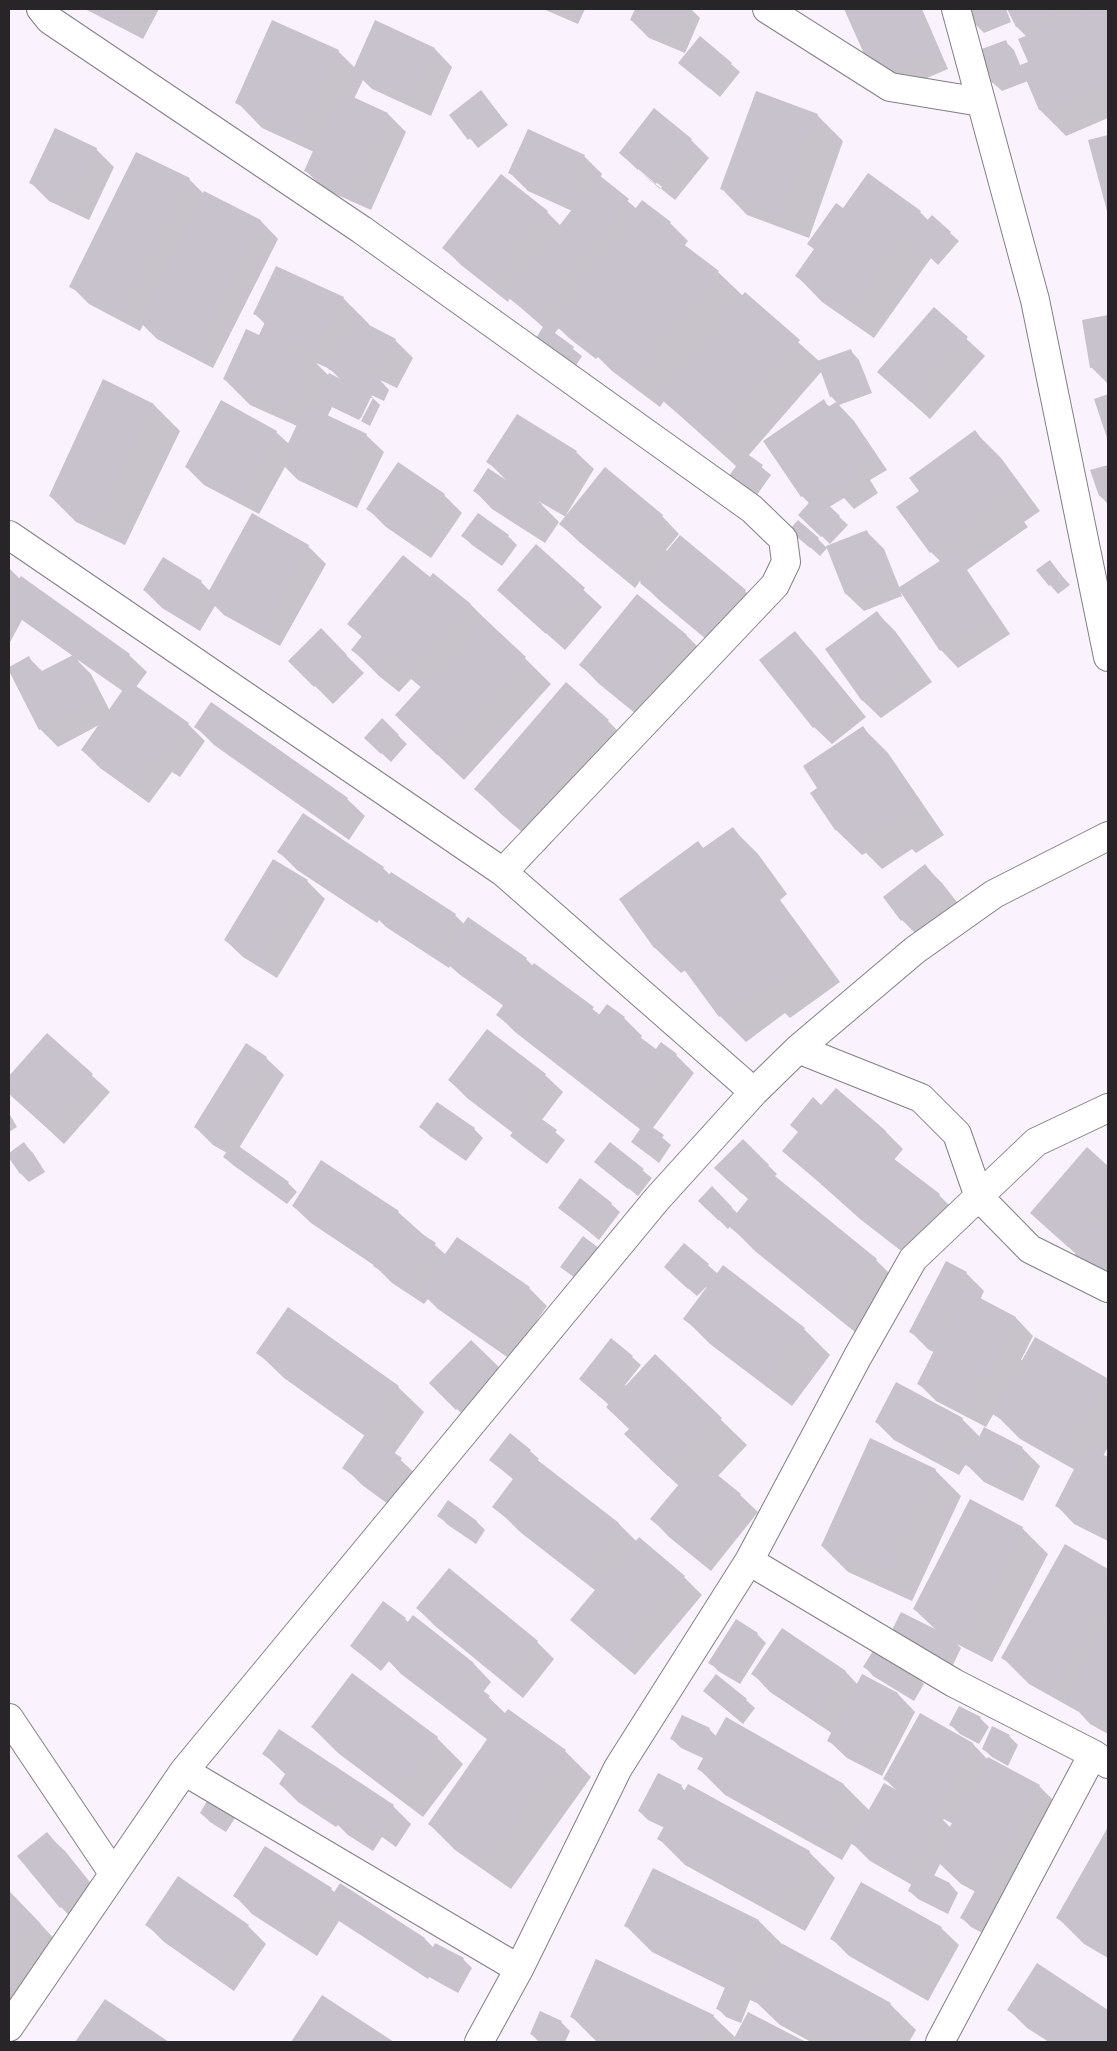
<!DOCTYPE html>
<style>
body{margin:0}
#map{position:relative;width:1117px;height:2051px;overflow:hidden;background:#faf3fd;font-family:"Space Grotesk",sans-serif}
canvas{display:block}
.frame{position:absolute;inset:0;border:10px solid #272528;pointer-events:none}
</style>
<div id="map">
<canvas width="1117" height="2051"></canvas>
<div class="frame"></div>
</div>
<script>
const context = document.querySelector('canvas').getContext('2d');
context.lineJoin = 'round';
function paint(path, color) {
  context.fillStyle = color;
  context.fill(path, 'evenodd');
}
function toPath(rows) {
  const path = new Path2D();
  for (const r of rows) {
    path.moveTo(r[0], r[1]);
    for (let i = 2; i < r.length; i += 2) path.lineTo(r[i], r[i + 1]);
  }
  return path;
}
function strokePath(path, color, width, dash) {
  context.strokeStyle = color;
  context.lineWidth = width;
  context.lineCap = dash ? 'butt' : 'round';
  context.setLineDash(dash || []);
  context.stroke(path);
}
paint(toPath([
 [85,9,159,9,143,39],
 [543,9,585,9,578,24],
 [636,9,691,9,700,18,685,53,649,38,631,20],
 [845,9,922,9,948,69,892,93,875,75],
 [969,9,1006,9,1011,22,984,33,975,24],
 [1009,9,1108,9,1108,118,1066,136,1040,110,1028,81,1002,91,993,83,981,51,1005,41,1014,50,1021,67,1029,63,1027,37,1017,27],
 [273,22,338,51,355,68,376,22,435,49,452,67,431,116,372,89,363,80,354,99,388,114,406,132,371,210,324,189,306,171,314,152,262,128,237,102],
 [680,63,731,64,740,72,720,97],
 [481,91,508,125,478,148,451,115],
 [655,110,691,140,709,158,675,200,638,170,660,189,662,187,638,167,638,170,620,153],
 [817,115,843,141,809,238,747,215,722,189],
 [1108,136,1108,212,1090,141],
 [96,149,114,167,89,220,49,201,31,183],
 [584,156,602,174,600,178,637,209,643,202,670,223,688,241,684,246,718,272,743,296,745,294,820,362,851,351,859,360,872,393,839,405,854,421,887,470,870,480,878,493,854,509,844,498,829,507,848,525,830,544,800,515,810,504,802,496,823,401,830,407,837,403,831,396,822,371,748,456,771,475,752,502,737,467,664,401,660,407,612,371,598,357,596,359,569,338,559,328,554,334,582,356,572,372,544,328,510,298,508,302,461,265,444,248,547,212,561,226,572,211,528,191,510,173],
 [189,179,204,194,205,192,261,221,278,239,213,368,157,339,143,325,140,331,89,304,71,286],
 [843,210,920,212,929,221,932,217,959,241,938,265,931,258,874,338,822,302,797,276,815,250,808,244],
 [343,298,369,324,368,326,395,340,413,358,397,388,380,380,389,390,384,401,369,394,380,405,370,426,361,421,373,398,370,398,359,420,332,407,327,417,366,435,384,452,357,508,298,480,285,467,259,514,204,485,186,467,276,432,289,444,297,426,250,405,224,379,260,337,265,324,255,314],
 [316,363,330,369,341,380,329,376],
 [934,309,985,356,930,419,878,372],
 [1108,317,1108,384,1091,367,1083,321],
 [103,381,154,405,180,431,125,545,76,522,50,496],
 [975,432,1001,458,1040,511,1024,522,1028,527,967,570,1010,634,958,668,941,650,900,591,902,596,864,611,846,594,828,547,820,556,800,538,818,539,826,547,866,531,884,549,900,589,941,562,931,552,920,491],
 [576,452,594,469,566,515,662,516,679,534,666,550,745,591,763,608,724,654,659,600,640,581,635,588,578,541,561,524,566,517,538,501,559,522,545,543,492,509,475,491,506,480,488,462],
 [1108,466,1108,504,1100,496,1092,471],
 [444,495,462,513,431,558,386,527,368,509],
 [463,536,508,536,517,545,502,566,472,545],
 [308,546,326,564,280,646,224,615,215,606,200,631,162,608,144,590,201,582,210,591],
 [536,546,602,607,565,650,498,590],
 [1050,562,1070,585,1058,594,1038,571],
 [9,568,20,579,129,655,147,672,136,687,188,724,205,741,180,777,172,772,149,803,100,768,82,750,101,724,58,747,40,729,9,669,29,658,43,672,73,656,22,620,9,644],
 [78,660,124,692,110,711,91,674,78,661],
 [430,579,470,604,551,684,464,780,396,715,422,688,411,679,399,692,379,676,353,650,363,638,349,624],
 [877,613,895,631,932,682,881,718,863,701,826,649],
 [321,630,364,673,333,704,290,661],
 [795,633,812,651,866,717,832,744,814,727],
 [686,635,704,653,647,723,598,683,581,665],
 [566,684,608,721,634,747,544,851,501,814,476,789],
 [212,703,347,799,365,816,349,840,214,745,196,727],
 [382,720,407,744,391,762,366,738],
 [862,727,888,753,944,835,916,853,912,849,882,869,866,853,862,855,836,830,812,793,819,788],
 [303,815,383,868,391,876,455,915,464,924,526,959,533,966,535,965,600,1015,608,1005,624,1018,642,1036,640,1039,656,1051,676,1055,694,1073,652,1129,671,1145,659,1163,632,1142,641,1130,515,1032,498,1015,504,1006,459,974,450,966,449,968,386,927,379,920,377,923,297,870,279,852],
 [733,829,758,854,787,894,780,900,840,982,790,1018,785,1013,746,1042,720,1016,686,970,681,973,655,948,620,899,698,842,704,849],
 [925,866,942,883,961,907,920,938,902,920,884,898],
 [307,881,325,899,277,978,243,957,225,940],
 [47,1035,110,1092,64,1144,9,1093,9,1078],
 [266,1058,284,1075,239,1148,288,1183,297,1192,287,1204,233,1165,224,1156,227,1153,213,1145,195,1127],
 [545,1075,563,1092,541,1121,565,1140,547,1164,520,1144,512,1135,513,1133,467,1098,449,1080],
 [822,1107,885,1131,903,1149,894,1160,939,1195,957,1213,918,1264,860,1219,784,1151],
 [9,1113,17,1127,9,1132],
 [421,1127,474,1129,483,1138,466,1161,430,1136],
 [743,1141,777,1174,774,1177,876,1260,902,1286,861,1337,755,1251,730,1226,728,1229,699,1200,712,1188,738,1214,749,1200,725,1177],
 [24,1144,33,1153,45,1172,29,1182,21,1174,9,1156],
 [610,1144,652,1178,638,1196,596,1162],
 [1088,1149,1108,1167,1108,1278,1077,1255,1032,1213],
 [611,1204,620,1212,599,1240,560,1208],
 [293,1206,398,1212,446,1255,457,1238,529,1288,547,1306,510,1359,438,1309,428,1299,424,1304,392,1283,375,1266,311,1223],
 [685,1245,718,1274,723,1267,804,1329,830,1355,792,1406,710,1344,684,1318,707,1288,706,1287,697,1296,674,1276],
 [966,1273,984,1291,980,1300,1016,1318,1033,1336,1021,1360,1108,1380,1108,1447,1103,1456,1108,1459,1108,1541,1074,1524,1057,1506,1075,1470,1020,1439,994,1413,986,1427,936,1401,918,1383,934,1352,929,1350,911,1332],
 [471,1341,516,1386,475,1427,431,1383],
 [258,1353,398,1387,424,1412,394,1454,419,1477,396,1510,362,1485,344,1467,365,1436,284,1378],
 [655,1356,747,1445,718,1476,740,1495,758,1512,711,1571,669,1537,652,1519,679,1486,651,1460,630,1429,609,1405,580,1379,632,1357,641,1365,625,1385,627,1386],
 [962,1419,980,1437,984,1429,1022,1448,1040,1466,1023,1501,984,1482,966,1464,959,1475,894,1440,876,1422],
 [530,1451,539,1459,537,1461,619,1524,637,1542,639,1539,684,1577,702,1595,635,1675,590,1637,572,1620,596,1591,520,1532,494,1506,514,1480,490,1460],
 [935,1470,961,1496,912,1601,848,1572,822,1546],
 [449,1502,477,1522,485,1530,476,1544,448,1525,439,1516],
 [1022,1528,1048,1554,992,1662,957,1644,961,1648,951,1669,900,1643,936,1630,914,1609],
 [1065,1546,1108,1570,1108,1734,1090,1724,1079,1712,1029,1684,1003,1658],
 [417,1608,537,1642,554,1659,523,1698,435,1626],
 [413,1617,474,1664,491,1682,483,1692,506,1714,565,1751,591,1777,511,1889,455,1850,429,1824,488,1740,401,1674,389,1661,381,1671,351,1646,405,1619,409,1623],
 [736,1621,757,1634,766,1643,740,1684,718,1671,710,1662],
 [782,1630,846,1672,858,1685,862,1676,898,1694,915,1712,882,1776,847,1758,829,1741,833,1734,770,1692,753,1674],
 [865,1667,916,1676,924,1684,914,1701,873,1676],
 [704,1691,746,1700,755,1708,743,1724],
 [920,1715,973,1744,988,1760,1039,1786,1065,1812,990,1937,971,1927,962,1918,976,1892,961,1884,940,1864,934,1876,950,1884,958,1893,948,1914,918,1899,909,1891,912,1885,870,1861,852,1843,842,1860,725,1795,699,1769,705,1759,681,1748,672,1739,709,1729,717,1737,844,1785,870,1811,897,1791,885,1779],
 [944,1819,953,1824,951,1828,943,1820],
 [980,1718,989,1727,979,1744,960,1734,951,1725],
 [312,1727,437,1738,463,1764,423,1817,338,1753],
 [1009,1736,1018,1745,1008,1766,992,1757,983,1749],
 [264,1754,393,1806,411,1824,396,1847,382,1837,373,1851,348,1835,338,1825,336,1827,298,1802,280,1784,286,1775],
 [681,1786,685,1791,809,1852,835,1878,805,1931,685,1865,659,1839,665,1828,648,1820,639,1811],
 [227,1809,235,1818,226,1832,210,1822,201,1813],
 [1108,1829,1108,1958,1084,1944,1058,1918],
 [47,1834,65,1851,106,1902,78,1925,61,1907],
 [654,1869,759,1921,783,1945,890,2004,916,2030,909,2042,811,2042,780,2025,757,2003,750,2000,741,2023,726,2017,717,2008,725,1988,652,1952,626,1926],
 [178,1878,248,1926,266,1944,234,1991,164,1942,147,1925],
 [340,1885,425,1939,434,1948,463,1959,472,1968,458,1993,429,1977,428,1979,339,1921,317,1956,252,1914,235,1896,331,1889,335,1893],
 [9,1891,66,1951,9,2005],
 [941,1928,959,1945,928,2001,849,1956,831,1938],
 [1037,1965,1108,2011,1108,2042,1049,2042,1027,2028,1009,2010],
 [323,1997,392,2042,293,2042],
 [105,2000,166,2042,77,2042],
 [748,2014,804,2042,597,2042,571,2016,713,2016,736,2038],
 [561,2022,570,2031,565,2042,539,2042,531,2034]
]), '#0003');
paint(toPath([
 [99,9,132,9,125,22],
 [635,9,679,9,667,37,630,20],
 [844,9,913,9,931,51,874,76],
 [968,9,1001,9,1003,13,974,25],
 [1007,9,1056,9,1016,27],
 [1090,9,1108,9,1108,82,1039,110,1020,65,1028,62,1018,39],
 [272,20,339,50,302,134,235,103],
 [375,20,435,48,413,99,352,72],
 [700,36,732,63,710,89,678,63],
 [1006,40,1019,73,992,83,979,50],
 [481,90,500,115,468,140,449,115],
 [340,91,388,113,353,193,304,171],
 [756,91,818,114,783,213,720,189],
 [654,108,692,139,656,184,619,153],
 [55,128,97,148,71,203,29,183],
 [528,129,585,155,565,199,508,173],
 [1108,135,1108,215,1088,140],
 [136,152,190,178,122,314,69,287],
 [868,173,921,211,848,313,795,276,814,249,807,244,836,203,843,208],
 [501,174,548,211,489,285,442,248],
 [599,175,629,199,535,319,505,295],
 [204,191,261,220,195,351,138,322],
 [642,200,671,222,578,343,549,321],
 [932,215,951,232,929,257,910,240],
 [670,234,719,271,633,382,585,346],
 [276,266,344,297,319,351,288,337,284,346,315,361,292,411,223,379,246,329,259,335,266,320,253,314],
 [745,292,800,340,712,443,656,395],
 [934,307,968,337,911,402,877,372],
 [1108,315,1108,365,1090,368,1082,320],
 [352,316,396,339,379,371,336,349],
 [544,325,574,347,562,364,533,343],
 [851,349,864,385,830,397,817,361],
 [335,355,381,380,375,393,328,369],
 [329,373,372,395,361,418,318,396],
 [103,379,154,404,99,520,49,496],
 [1108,394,1108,441,1094,399],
 [824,399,828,407,836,402,870,451,854,462,861,475,835,492,827,480,801,497,763,441],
 [221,400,277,431,241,498,185,467],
 [306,405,367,434,339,491,279,463],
 [517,414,577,451,546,500,486,462],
 [975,430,1015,485,1000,496,1003,501,930,553,896,507,919,491,909,478],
 [746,453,763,465,743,494,725,481],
 [398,462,445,494,413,541,366,509],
 [1108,465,1108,493,1099,496,1090,470],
 [605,467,663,515,617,571,559,524],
 [488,468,542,504,527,526,473,491],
 [817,494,840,516,821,537,798,515],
 [252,513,309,545,262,630,205,598],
 [478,513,509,535,493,558,461,536],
 [798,520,819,538,810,548,789,530],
 [867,530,885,578,845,594,826,546],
 [680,535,746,590,706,638,640,583],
 [536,544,585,588,546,634,497,590],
 [952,553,993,616,940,651,898,588],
 [403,555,430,577,433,573,471,604,416,671,408,664,403,670,384,654,373,667,351,650,362,636,347,624],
 [163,557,202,581,181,614,143,590],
 [1050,560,1062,576,1049,586,1036,570],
 [21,576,130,654,112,680,9,607,9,593],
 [637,594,687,635,629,706,579,665],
 [877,611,915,664,862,701,825,649],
 [484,618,526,657,437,755,395,715],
 [321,628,347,655,314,687,288,661],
 [795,631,849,698,813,728,759,660],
 [73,655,97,700,39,730,9,671,9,667,29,656,38,673],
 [129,681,189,723,162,761,153,755,131,786,81,750],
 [566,682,609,720,517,826,474,789],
 [211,702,348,798,331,823,194,727],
 [382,718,399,735,381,754,364,738],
 [863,726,919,809,889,828,886,823,855,844,843,826,835,830,810,793,817,788,803,766],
 [303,813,384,867,359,906,277,852],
 [733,827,763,868,755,873,815,955,763,993,759,987,719,1017,664,942,654,948,619,899,698,841,703,848],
 [273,859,308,880,259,961,224,940],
 [925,864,944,888,901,921,883,897],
 [391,872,456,914,431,952,367,910],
 [468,917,527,958,499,998,440,957],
 [534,963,594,1007,555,1060,496,1015],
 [607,1004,625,1017,621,1023,656,1049,661,1042,677,1054,630,1118,561,1066],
 [487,1029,546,1074,507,1125,448,1080],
 [47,1033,93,1074,46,1127,9,1094,9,1076],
 [246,1043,267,1057,216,1141,194,1127],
 [836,1088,886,1131,833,1194,782,1151,798,1132,790,1125,813,1097,821,1105],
 [437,1102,475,1128,457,1153,419,1127],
 [529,1110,557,1130,537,1156,510,1136],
 [645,1122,664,1135,649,1155,631,1142],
 [743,1139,769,1165,742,1194,714,1168],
 [24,1142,38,1162,20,1174,9,1158,9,1153],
 [233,1142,289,1182,278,1197,223,1157],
 [610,1142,644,1169,628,1189,594,1162],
 [1087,1147,1108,1166,1108,1201,1068,1247,1030,1213],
 [881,1149,940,1194,900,1247,841,1202],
 [321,1160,399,1211,369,1257,292,1206],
 [770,1172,877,1259,835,1312,727,1225],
 [580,1178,612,1203,590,1232,558,1208],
 [712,1186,732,1207,719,1221,698,1201],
 [402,1221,436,1243,406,1287,373,1266],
 [1091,1225,1108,1233,1108,1274,1074,1257],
 [583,1236,600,1249,578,1280,560,1267],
 [457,1237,530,1287,492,1342,419,1291],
 [684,1243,709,1264,688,1289,664,1267],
 [946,1261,967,1272,930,1343,909,1332],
 [723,1265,805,1328,766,1381,683,1319],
 [965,1290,1016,1317,968,1410,917,1384],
 [288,1307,399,1386,367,1431,256,1353],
 [1035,1337,1107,1378,1064,1454,992,1414],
 [611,1338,633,1356,600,1397,579,1379],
 [471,1340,499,1367,456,1410,429,1383],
 [655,1354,722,1418,668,1476,624,1434,629,1429,606,1407],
 [671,1413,680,1422,672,1430,664,1422],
 [896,1382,963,1418,941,1458,875,1422],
 [984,1427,1023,1447,1005,1484,965,1465],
 [366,1433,402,1458,378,1493,342,1468],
 [510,1433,531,1450,510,1476,489,1460],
 [870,1438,936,1469,886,1576,821,1546],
 [1086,1446,1108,1457,1108,1534,1055,1506],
 [531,1455,619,1523,580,1575,492,1507],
 [699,1460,741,1494,693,1554,650,1519],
 [970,1499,1023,1527,966,1637,913,1609],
 [448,1500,477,1521,467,1536,437,1516],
 [639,1537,685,1576,616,1658,570,1620],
 [1065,1544,1108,1569,1108,1593,1055,1689,1001,1658],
 [449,1568,538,1641,505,1681,416,1608],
 [383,1601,406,1618,372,1663,350,1646],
 [901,1612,953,1638,942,1661,890,1634],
 [413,1615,474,1663,464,1676,490,1696,469,1723,382,1656],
 [736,1619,758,1633,730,1676,708,1663],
 [1108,1620,1108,1724,1063,1698],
 [782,1628,846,1671,815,1718,751,1674],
 [874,1649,916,1675,905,1694,863,1667],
 [352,1673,438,1737,397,1792,311,1727],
 [716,1674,747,1699,734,1716,703,1691],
 [862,1674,898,1693,864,1760,827,1741],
 [959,1706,981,1717,970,1736,949,1725],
 [508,1709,566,1750,485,1865,428,1824],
 [920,1713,973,1743,937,1809,883,1779],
 [682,1715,710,1728,699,1752,670,1739],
 [726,1717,844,1784,816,1835,697,1769],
 [992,1726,1010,1735,999,1758,982,1749],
 [279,1729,394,1805,378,1830,364,1821,355,1835,329,1818,338,1804,327,1797,318,1811,279,1784,287,1771,262,1754],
 [988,1757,1040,1785,985,1887,933,1858],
 [658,1773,682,1785,661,1824,638,1811],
 [884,1783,940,1815,907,1875,850,1843],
 [688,1784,810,1851,779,1906,657,1839],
 [210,1796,227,1808,217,1825,200,1813],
 [1108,1827,1108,1949,1056,1918],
 [47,1832,90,1884,60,1908,17,1856],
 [265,1846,332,1888,299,1939,233,1896],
 [653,1868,759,1920,731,1979,624,1926],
 [919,1868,950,1883,939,1906,908,1891],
 [178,1876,249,1925,216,1974,145,1925],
 [861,1882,942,1927,910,1984,830,1939],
 [340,1883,425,1938,410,1962,324,1908],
 [976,1889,996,1900,981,1929,960,1918],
 [9,1891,41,1924,9,1955],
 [435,1943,464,1958,449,1986,421,1971],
 [783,1944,891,2003,869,2042,831,2042,753,2000],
 [596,1959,714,2015,701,2042,624,2042,570,2017],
 [1037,1963,1108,2010,1108,2042,1056,2042,1007,2010],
 [726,1985,741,1991,732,2015,716,2009],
 [322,1995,394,2042,291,2042],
 [105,1999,169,2042,75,2042],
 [540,2011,562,2021,552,2042,547,2042,530,2034],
 [748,2012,806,2042,732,2042]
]), '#c8c2cc');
const minor = toPath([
 [41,9,50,20,362,230,752,509,783,539,786,562,775,585,503,872],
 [767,9,890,87,981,102],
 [956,9,1035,300,1108,657],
 [9,535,503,872,754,1092],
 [798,1049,921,1098,957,1134,979,1197,1030,1249,1108,1288],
 [749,1561,954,1683,1093,1754,1108,1764],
 [9,1718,113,1873],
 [184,1771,519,1969],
 [9,2027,184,1771,657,1199,754,1092,798,1049,915,950,994,894,1108,836],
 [479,2042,519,1969,618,1768,749,1561,858,1356,913,1259,1036,1142,1108,1108],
 [940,2042,1093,1754]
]);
strokePath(minor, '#847e87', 30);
strokePath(minor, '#fff', 28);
</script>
